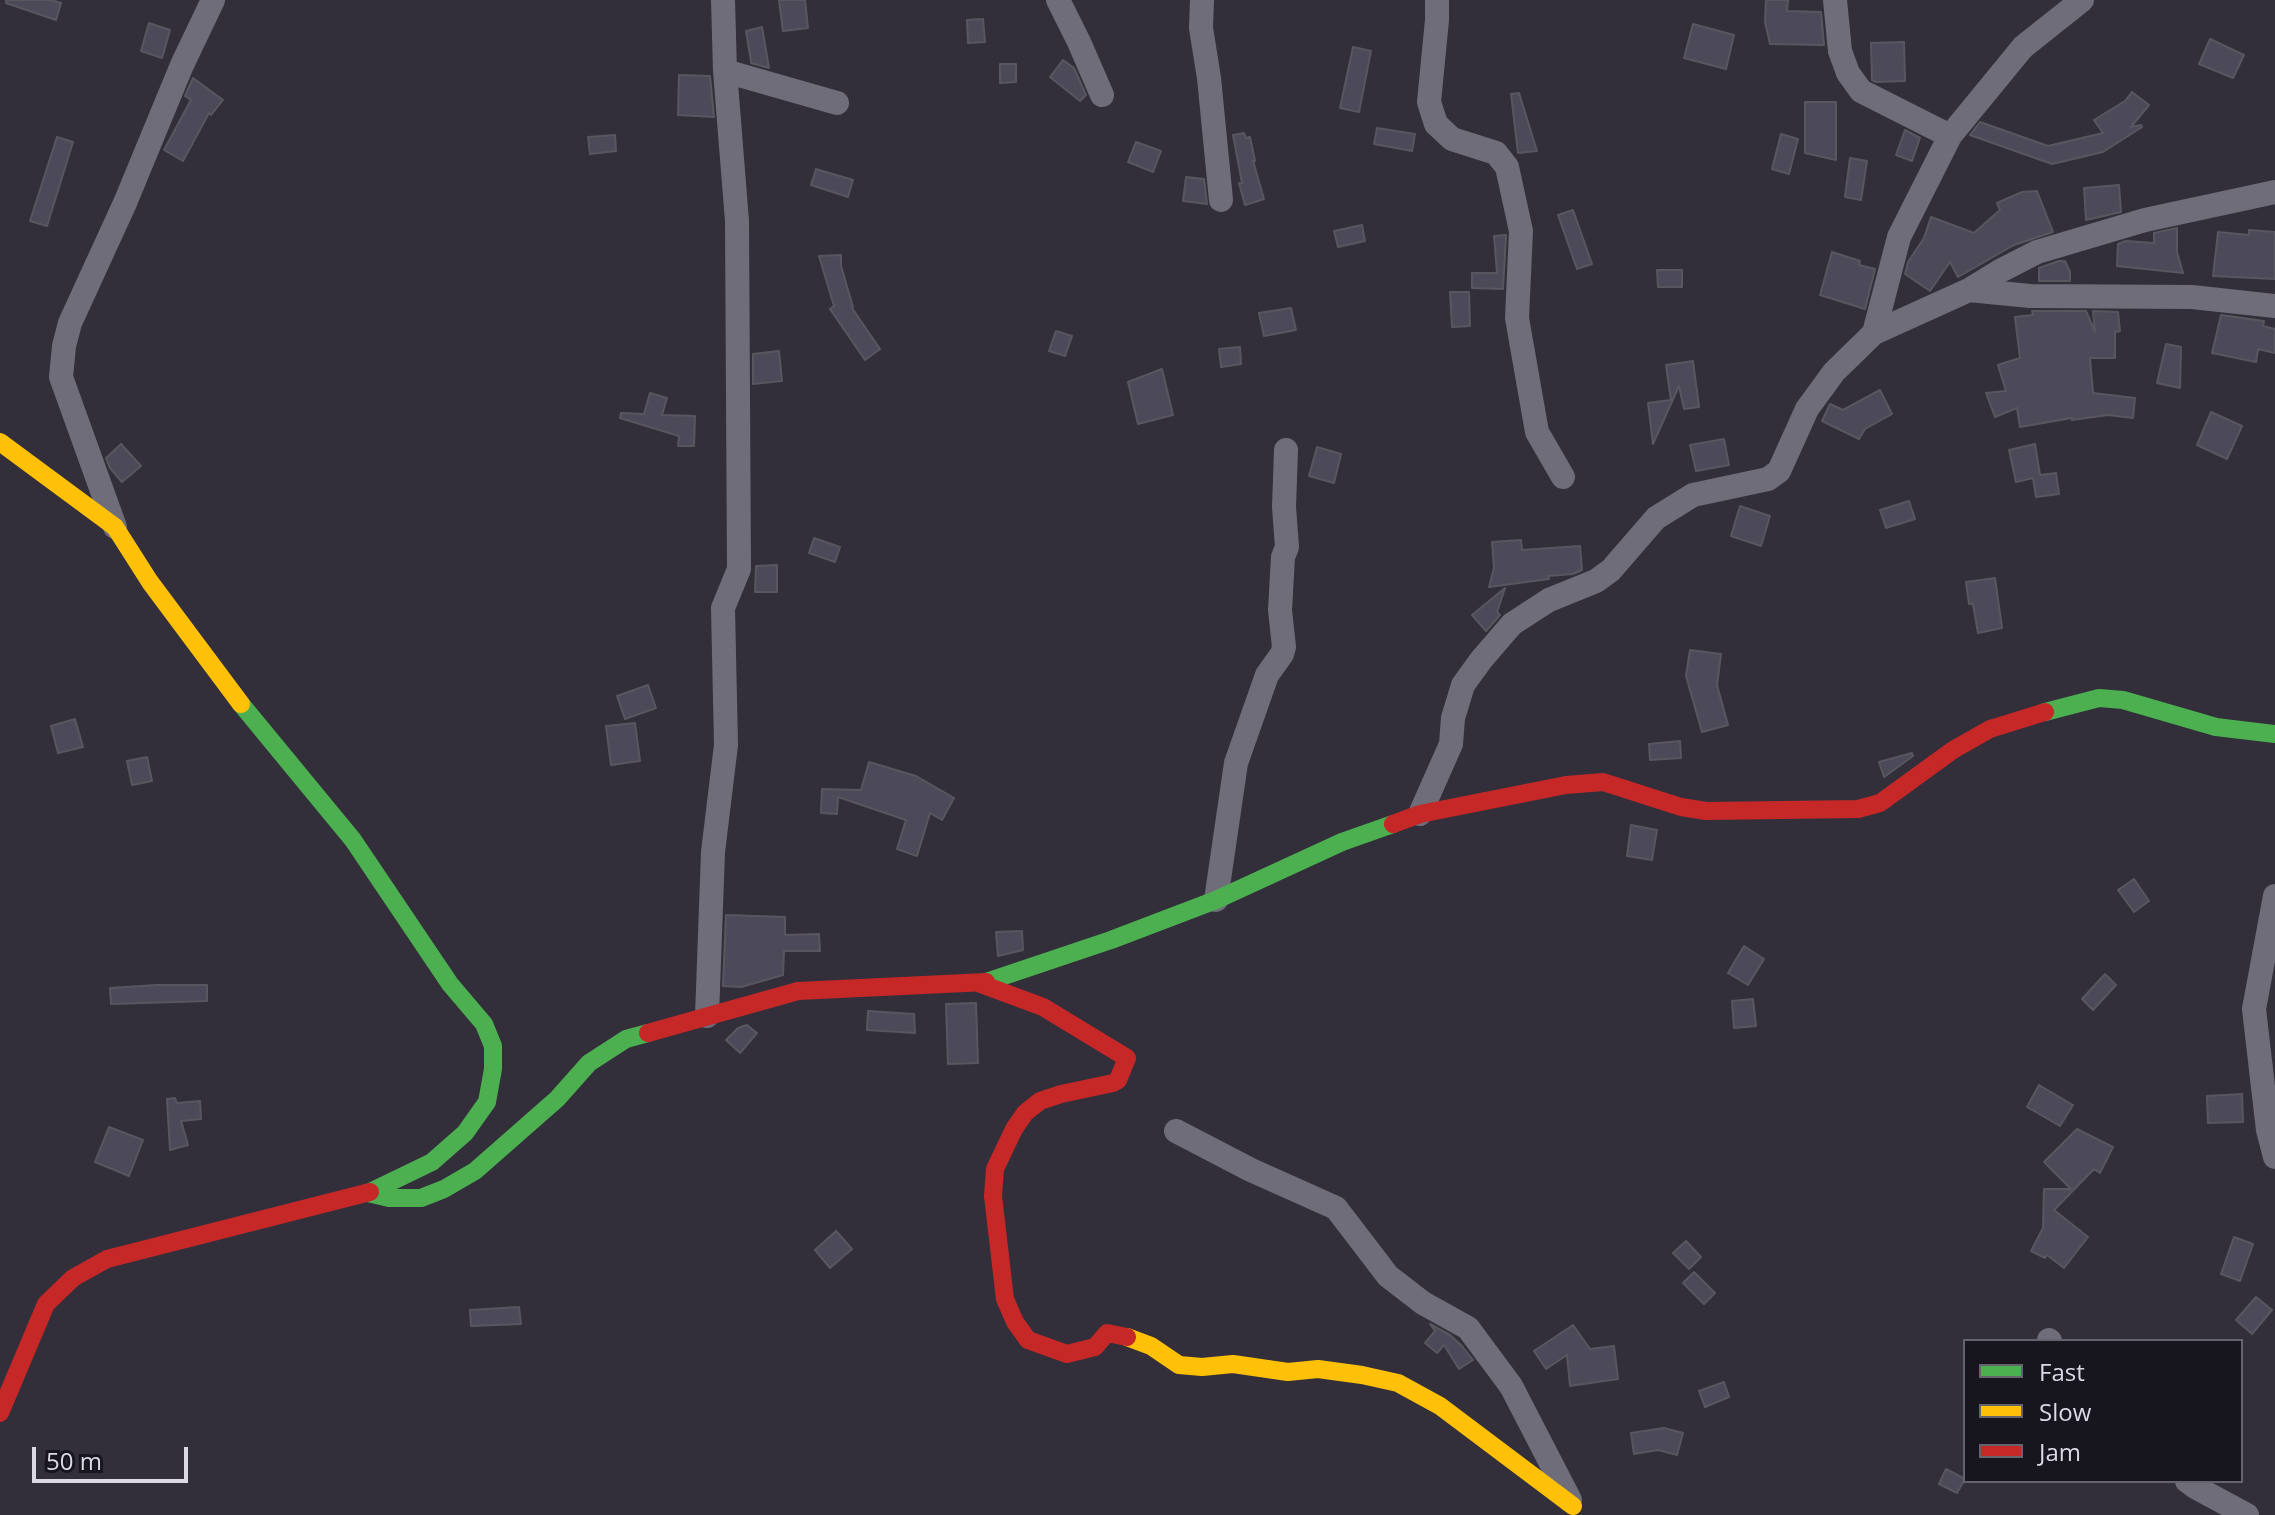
<!DOCTYPE html>
<style>
body{margin:0}
#map{position:relative;width:2275px;height:1515px;overflow:hidden;background:#322f3a;font-family:"Open Sans",sans-serif}
canvas{display:block}
.legend{position:absolute;left:1963px;top:1339px;width:280px;height:144px;box-sizing:border-box;background:#17151e;border:2px solid #65636e;margin:0;padding:10px 14px;list-style:none;font-size:24px;color:#dbd9e5}
.legend li{display:flex;align-items:center;gap:16px;height:40px}
.legend b{width:40px;border:2px solid #65636e}
.scale{position:absolute;left:32px;top:1447px;width:156px;height:36px;box-sizing:border-box;border:4px solid #dbd9e5;border-top:0;padding-left:10px;font-size:24px;line-height:28px;white-space:nowrap;color:#dbd9e5;-webkit-text-stroke:6px #17151e;paint-order:stroke}
</style>
<div id="map">
<canvas width="2275" height="1515"></canvas>
<ul class="legend">
<li><b style="height:10px;background:#4caf50"></b>Fast</li>
<li><b style="height:10px;background:#ffc107"></b>Slow</li>
<li><b style="height:10px;background:#c62828"></b>Jam</li>
</ul>
<div class="scale">50 m</div>
</div>
<script>
const context = document.querySelector('canvas').getContext('2d');
context.lineJoin = 'round';
function paint(path, color) {
  context.fillStyle = color;
  context.fill(path, 'evenodd');
}
function toPath(rows) {
  const path = new Path2D();
  for (const r of rows) {
    path.moveTo(r[0], r[1]);
    for (let i = 2; i < r.length; i += 2) path.lineTo(r[i], r[i + 1]);
  }
  return path;
}
function strokePath(path, color, width, dash) {
  context.strokeStyle = color;
  context.lineWidth = width;
  context.lineCap = dash ? 'butt' : 'round';
  context.setLineDash(dash || []);
  context.stroke(path);
}
const building = toPath([
 [6,0,51,0,61,3,56,20,6,3,6,0],
 [779,0,805,0,808,28,783,31,779,0],
 [1766,0,1788,0,1787,11,1821,12,1824,45,1770,44,1765,22,1766,0],
 [983,19,985,42,968,43,967,20,983,19],
 [149,23,170,30,162,58,141,51,149,23],
 [1693,24,1734,35,1726,69,1684,58,1693,24],
 [762,27,769,68,751,63,751,61,746,31,762,27],
 [2210,39,2244,55,2233,78,2199,64,2210,39],
 [1904,42,1905,81,1876,82,1872,80,1871,43,1904,42],
 [1353,47,1371,51,1359,112,1340,108,1353,47],
 [1063,60,1074,68,1086,95,1080,101,1050,77,1063,60],
 [1000,64,1016,64,1016,82,1000,83,1000,64],
 [679,75,710,76,714,117,678,115,679,75],
 [193,78,223,100,211,115,209,113,183,161,164,150,191,100,185,96,193,78],
 [2132,92,2149,105,2131,127,2141,125,2142,127,2103,152,2052,164,1970,135,1980,122,2048,146,2103,133,2094,120,2125,101,2132,92],
 [1519,93,1537,151,1518,153,1511,94,1519,93],
 [1805,102,1836,102,1836,160,1805,153,1805,102],
 [1377,128,1415,134,1412,151,1374,144,1377,128],
 [1905,130,1920,138,1912,161,1896,155,1905,130],
 [1244,133,1246,138,1250,137,1255,161,1253,161,1264,199,1245,205,1239,183,1242,183,1233,135,1244,133],
 [1781,134,1798,139,1789,174,1772,169,1781,134],
 [615,135,616,151,590,154,588,137,615,135],
 [57,137,73,142,47,226,30,221,57,137],
 [1136,142,1161,151,1153,172,1128,162,1136,142],
 [1850,158,1867,161,1861,200,1845,197,1850,158],
 [816,169,853,180,848,197,811,185,816,169],
 [1186,177,1204,179,1207,204,1183,201,1186,177],
 [2119,185,2121,212,2086,220,2084,188,2119,185],
 [2037,191,2053,232,2014,245,1958,277,1950,262,1930,291,1905,274,1908,262,1924,238,1931,217,1974,233,2000,210,1997,203,2022,192,2037,191],
 [1573,210,1592,264,1577,269,1558,215,1573,210],
 [1362,225,1365,241,1338,247,1334,231,1362,225],
 [2177,228,2177,252,2183,273,2117,266,2118,244,2126,241,2154,243,2154,233,2177,228],
 [2249,230,2275,232,2275,279,2213,276,2218,232,2249,235,2249,230],
 [1506,235,1503,289,1472,288,1472,273,1497,273,1494,236,1506,235],
 [1832,252,1860,261,1859,265,1875,269,1865,309,1820,295,1832,252],
 [841,255,841,266,853,307,852,308,880,349,865,360,830,309,834,306,819,256,841,255],
 [2059,261,2065,261,2070,272,2070,281,2039,281,2039,268,2059,261],
 [1657,270,1682,270,1682,287,1658,287,1657,270],
 [1450,292,1469,292,1470,326,1452,327,1450,292],
 [1291,308,1296,330,1264,336,1259,313,1291,308],
 [2032,311,2086,311,2095,332,2093,311,2118,312,2120,331,2115,332,2115,358,2090,358,2093,393,2135,398,2133,418,2108,415,2072,420,2072,418,2020,427,2017,408,1995,417,1986,393,2006,391,1998,365,2020,358,2015,317,2033,315,2032,311],
 [2221,315,2264,321,2263,326,2275,329,2275,353,2258,349,2256,362,2212,353,2221,315],
 [1056,331,1072,336,1065,356,1049,351,1056,331],
 [2166,344,2181,347,2180,388,2157,383,2166,344],
 [1240,347,1241,364,1221,367,1219,349,1240,347],
 [779,351,782,381,753,384,753,354,779,351],
 [1693,361,1699,407,1684,409,1679,386,1653,444,1648,403,1671,400,1666,365,1693,361],
 [1162,369,1173,415,1138,424,1128,382,1162,369],
 [1880,390,1892,414,1865,429,1859,439,1822,421,1830,404,1843,410,1880,390],
 [650,393,667,398,662,415,695,416,694,446,678,446,679,436,620,418,621,413,644,414,650,393],
 [2211,412,2242,426,2227,459,2197,445,2211,412],
 [1724,439,1729,465,1696,471,1690,445,1724,439],
 [121,444,141,466,122,482,110,468,106,458,121,444],
 [2035,444,2040,475,2056,473,2059,494,2036,497,2033,478,2016,482,2009,450,2035,444],
 [1317,447,1341,454,1334,483,1309,476,1317,447],
 [1909,501,1915,519,1886,528,1880,510,1909,501],
 [1740,506,1770,516,1761,546,1731,536,1740,506],
 [814,538,840,547,835,562,809,553,814,538],
 [1521,540,1522,550,1580,546,1582,570,1573,574,1548,576,1549,579,1489,587,1494,568,1492,542,1521,540],
 [777,565,777,592,755,592,756,566,777,565],
 [1995,578,2002,628,1978,633,1973,604,1969,604,1966,582,1995,578],
 [1505,588,1497,612,1500,615,1486,631,1472,615,1505,588],
 [1690,650,1721,654,1717,685,1728,725,1702,732,1686,676,1690,650],
 [648,685,656,708,625,719,617,696,648,685],
 [75,719,83,747,58,753,51,726,75,719],
 [635,723,640,761,611,765,606,726,635,723],
 [1680,741,1681,758,1650,760,1649,744,1680,741],
 [1912,753,1913,756,1884,777,1879,762,1912,753],
 [147,757,152,781,132,785,127,761,147,757],
 [869,762,916,776,954,798,942,820,930,813,917,856,897,849,906,820,838,797,837,814,821,813,822,789,861,790,869,762],
 [1631,825,1657,830,1652,860,1627,856,1631,825],
 [2134,879,2149,901,2134,912,2118,890,2134,879],
 [726,915,785,917,785,935,819,934,820,951,784,951,783,975,741,987,723,986,726,915],
 [1022,931,1023,950,998,956,996,932,1022,931],
 [1744,946,1764,959,1748,985,1728,973,1744,946],
 [2105,974,2116,985,2093,1010,2082,999,2105,974],
 [157,985,207,985,207,1001,111,1004,110,988,157,985],
 [1753,999,1756,1026,1734,1028,1732,1001,1753,999],
 [976,1003,978,1063,948,1064,946,1004,976,1003],
 [868,1011,914,1014,915,1033,867,1030,868,1011],
 [747,1025,757,1033,740,1053,726,1040,738,1028,747,1025],
 [2039,1085,2073,1105,2060,1126,2027,1107,2039,1085],
 [2242,1094,2243,1122,2208,1123,2207,1096,2242,1094],
 [175,1098,177,1103,200,1101,201,1119,181,1121,188,1145,170,1150,167,1099,175,1098],
 [109,1127,143,1140,129,1176,95,1162,109,1127],
 [2077,1129,2113,1147,2100,1173,2094,1169,2054,1210,2088,1237,2064,1268,2047,1255,2045,1258,2031,1251,2043,1228,2044,1189,2071,1189,2044,1162,2077,1129],
 [836,1231,852,1249,830,1268,815,1250,836,1231],
 [2234,1237,2253,1244,2240,1281,2221,1274,2234,1237],
 [1686,1241,1701,1257,1689,1269,1673,1253,1686,1241],
 [1694,1272,1715,1293,1704,1304,1683,1283,1694,1272],
 [2256,1297,2272,1310,2252,1334,2236,1320,2256,1297],
 [519,1307,521,1324,471,1326,470,1310,519,1307],
 [1430,1324,1450,1335,1462,1346,1473,1360,1459,1369,1444,1345,1437,1353,1425,1343,1435,1331,1430,1324],
 [1573,1325,1590,1349,1614,1346,1618,1379,1570,1386,1567,1355,1546,1369,1534,1351,1573,1325],
 [1724,1382,1729,1397,1705,1407,1699,1391,1724,1382],
 [1664,1428,1683,1433,1677,1455,1658,1450,1634,1454,1631,1433,1664,1428],
 [1946,1469,1965,1479,1957,1493,1939,1484,1946,1469]
]);
paint(building, '#4c4958');
strokePath(building, '#58575f', 2);
strokePath(toPath([
 [1058,0,1079,42,1102,95],
 [1202,0,1201,28,1209,78,1221,200],
 [1437,0,1437,20,1429,102,1436,124,1452,139,1496,153,1507,167,1521,231,1517,318,1537,432,1563,477],
 [1835,0,1840,51,1848,73,1861,91,1950,136],
 [725,71,837,103],
 [1969,290,2030,296,2192,297,2275,306],
 [1874,333,1899,237,1950,136,2023,47,2082,0],
 [115,527,61,377,64,346,70,323,125,203,182,65,213,0],
 [1420,814,1451,744,1453,718,1463,685,1481,660,1512,624,1549,600,1596,581,1611,570,1656,518,1693,495,1768,479,1779,471,1807,409,1834,372,1874,333,1969,290,2000,271,2037,252,2145,220,2275,192],
 [2275,896,2254,1009,2268,1130,2275,1157],
 [1216,900,1236,763,1267,675,1282,654,1284,647,1280,610,1283,557,1287,547,1284,507,1286,450],
 [707,1016,713,852,726,745,723,608,739,569,737,221,725,71,723,0],
 [1176,1131,1251,1170,1336,1208,1388,1276,1423,1303,1468,1328,1511,1386,1570,1500],
 [2049,1340,2050,1341],
 [2187,1481,2195,1487,2247,1515]
]), '#706d7b', 24);
strokePath(toPath([
 [241,704,353,840,450,984,484,1024,493,1046,493,1069,487,1102,465,1133,432,1162,370,1192],
 [2045,712,2099,698,2123,700,2216,727,2275,734],
 [986,982,1111,940,1216,900,1342,842,1393,824],
 [368,1193,389,1198,421,1198,444,1189,475,1171,557,1099,589,1063,626,1039,648,1033]
]), '#4caf50', 18);
strokePath(toPath([
 [0,442,115,527,150,582,241,704],
 [1127,1337,1151,1346,1179,1365,1202,1367,1233,1364,1288,1372,1318,1369,1362,1375,1398,1383,1440,1406,1573,1506]
]), '#ffc107', 18);
strokePath(toPath([
 [1393,824,1420,814,1566,785,1603,782,1681,807,1706,811,1858,809,1880,803,1953,750,1990,729,2045,712],
 [981,984,1043,1007,1127,1058,1118,1080,1113,1083,1061,1094,1040,1101,1025,1113,1014,1129,995,1169,993,1196,1005,1299,1015,1322,1028,1340,1067,1354,1095,1347,1107,1333,1127,1337],
 [648,1033,798,991,986,982],
 [0,1413,46,1304,73,1278,107,1259,370,1192]
]), '#c62828', 18);
</script>
